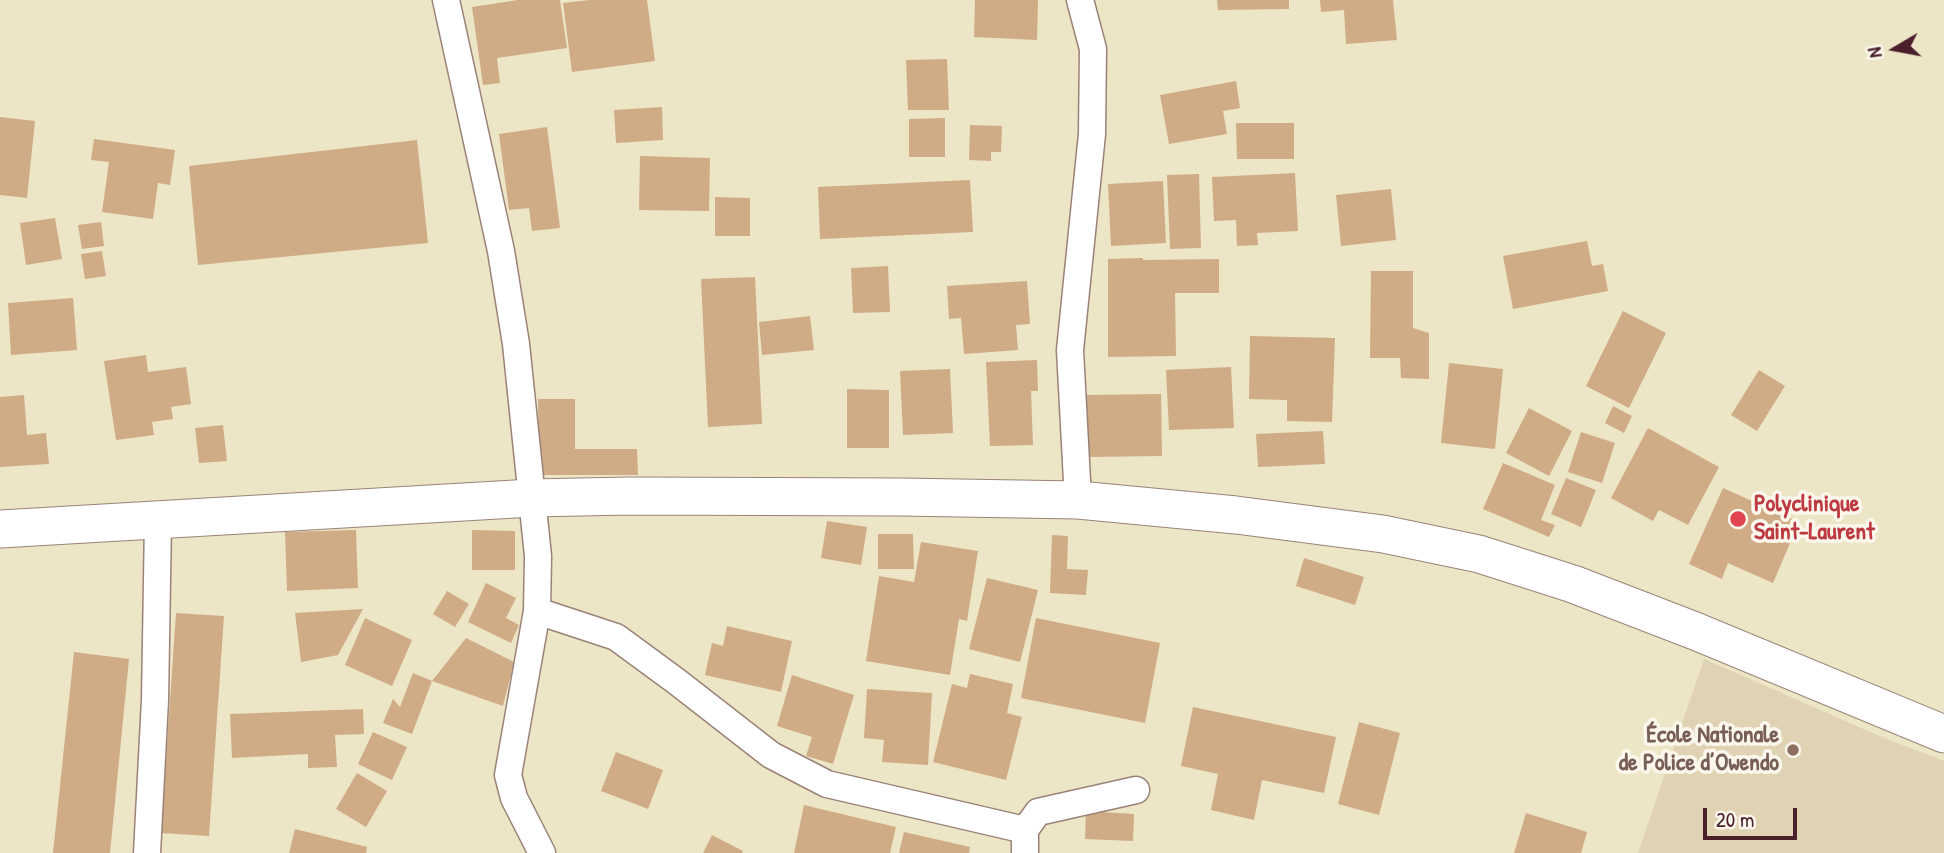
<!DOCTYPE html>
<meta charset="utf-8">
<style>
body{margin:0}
#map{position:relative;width:1944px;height:853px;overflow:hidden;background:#ece5c6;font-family:"Patrick Hand",sans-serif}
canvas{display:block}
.north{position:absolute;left:1860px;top:14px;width:70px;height:70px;-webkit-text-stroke:5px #fbf7ec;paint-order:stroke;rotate:260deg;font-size:19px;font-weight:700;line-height:28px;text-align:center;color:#4a1f2b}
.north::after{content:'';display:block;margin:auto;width:24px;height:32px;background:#4a1f2b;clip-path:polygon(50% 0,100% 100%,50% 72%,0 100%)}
.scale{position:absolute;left:1703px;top:808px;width:94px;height:32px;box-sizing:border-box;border:4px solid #4a1f2b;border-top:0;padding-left:9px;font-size:21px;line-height:24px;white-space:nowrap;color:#4a1f2b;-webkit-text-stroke:5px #fbf7ec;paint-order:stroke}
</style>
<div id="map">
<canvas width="1944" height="853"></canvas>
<div class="north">N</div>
<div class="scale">20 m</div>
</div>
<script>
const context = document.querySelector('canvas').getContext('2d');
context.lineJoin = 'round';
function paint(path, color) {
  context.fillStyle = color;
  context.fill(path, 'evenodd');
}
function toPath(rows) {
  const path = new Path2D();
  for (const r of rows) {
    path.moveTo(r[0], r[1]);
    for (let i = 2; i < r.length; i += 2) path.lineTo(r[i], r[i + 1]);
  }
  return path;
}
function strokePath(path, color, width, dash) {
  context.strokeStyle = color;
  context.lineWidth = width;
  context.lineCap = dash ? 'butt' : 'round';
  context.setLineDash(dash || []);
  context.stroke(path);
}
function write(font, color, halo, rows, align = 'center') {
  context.font = font + ' "Patrick Hand",sans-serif';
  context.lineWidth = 7;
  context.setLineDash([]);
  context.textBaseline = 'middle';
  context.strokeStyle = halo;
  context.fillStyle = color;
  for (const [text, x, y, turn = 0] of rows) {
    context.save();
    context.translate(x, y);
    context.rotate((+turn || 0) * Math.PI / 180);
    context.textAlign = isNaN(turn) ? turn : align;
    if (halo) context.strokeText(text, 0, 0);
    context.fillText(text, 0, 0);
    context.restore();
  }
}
paint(toPath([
 [1704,659,1884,738,1944,761,1944,853,1638,853]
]), '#dfd3b4');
paint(toPath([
 [518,0,560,0,567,48,497,58,500,83,483,85,472,7],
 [590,0,647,0,655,61,572,72,563,3],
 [975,0,1038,0,1037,40,974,37],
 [1217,0,1289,0,1289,9,1218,10],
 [1320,0,1393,0,1397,40,1346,44,1344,10,1321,12],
 [947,59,949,110,908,110,906,60],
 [1236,81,1240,108,1223,111,1227,134,1169,144,1160,95],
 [662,107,663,140,616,143,614,110],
 [0,117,35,121,27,198,0,195],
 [945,118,945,157,909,157,909,119],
 [1236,123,1294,123,1294,159,1237,159],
 [970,125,1002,126,1001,152,991,152,991,161,969,160],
 [547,127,560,228,532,231,529,208,509,210,499,134],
 [94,139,175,150,170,185,158,183,153,219,102,212,109,162,91,160],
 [417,140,428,243,198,265,189,166],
 [640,156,710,158,709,211,639,210],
 [1295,173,1298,231,1257,233,1258,245,1237,246,1236,220,1214,221,1212,177],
 [1199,174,1201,248,1170,249,1167,175],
 [970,180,973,232,820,239,818,187],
 [1163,181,1166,243,1111,246,1108,184],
 [1391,189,1396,240,1341,246,1336,195],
 [715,197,750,198,750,236,715,236],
 [55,218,62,259,26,265,20,223],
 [101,222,104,246,82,249,78,225],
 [1587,241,1592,266,1603,264,1608,291,1513,309,1503,256],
 [102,251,106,276,85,279,81,254],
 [1143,258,1143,260,1219,259,1219,293,1175,293,1176,356,1108,357,1108,259],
 [888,266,890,312,853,313,851,268],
 [1371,271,1413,271,1413,328,1429,333,1429,379,1401,378,1400,358,1370,358],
 [755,277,762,424,708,427,701,279],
 [1027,281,1030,324,1016,325,1018,350,964,354,961,318,949,319,947,286],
 [73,298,77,350,11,355,8,303],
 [1623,311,1666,333,1629,408,1586,386],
 [810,316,814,350,762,355,759,322],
 [1250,336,1335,338,1332,422,1287,421,1287,400,1249,399],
 [146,355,148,372,186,367,191,404,171,407,173,419,152,422,154,435,116,440,104,361],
 [1037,360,1038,391,1031,391,1033,445,990,446,986,362],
 [1449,363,1503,369,1495,449,1441,443],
 [1231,367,1234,428,1169,430,1166,370],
 [950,369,953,433,903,435,900,371],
 [1759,370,1785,386,1757,431,1731,415],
 [847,389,889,390,889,448,847,448],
 [1161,394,1162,456,1087,457,1086,395],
 [24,395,27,435,46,433,49,464,0,467,0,397],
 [538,399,575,399,575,449,637,449,638,475,539,475],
 [1613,406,1632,416,1624,433,1605,423],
 [1529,408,1572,431,1549,476,1506,453],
 [223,425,227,461,199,463,195,428],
 [1648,428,1719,467,1688,525,1659,510,1653,521,1611,498],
 [1323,431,1325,464,1258,467,1256,434],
 [1581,432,1615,443,1602,483,1568,472],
 [1503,463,1555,485,1541,520,1555,525,1549,537,1483,509],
 [1566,478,1596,490,1581,527,1551,514],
 [1723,488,1799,522,1773,583,1728,563,1722,579,1689,564],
 [827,521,867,527,861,565,821,558],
 [356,530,358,588,287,591,285,532],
 [472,530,515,531,515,570,472,570],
 [878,534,913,534,914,569,878,569],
 [1052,535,1068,536,1067,569,1088,570,1086,595,1050,593],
 [921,542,978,551,967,621,959,619,950,675,866,661,879,576,914,582],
 [1304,558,1364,577,1355,605,1296,586],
 [987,578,1038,590,1020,662,969,649],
 [486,583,516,598,506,618,519,625,511,643,468,622],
 [447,591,469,604,455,627,433,614],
 [363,609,338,655,301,662,295,613],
 [176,613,224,616,209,836,161,833],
 [365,618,412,640,392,686,345,665],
 [1036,618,1160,643,1145,723,1021,698],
 [727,626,792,641,781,692,705,675,712,643,723,646],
 [466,638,514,662,503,706,432,681],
 [74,652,129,659,110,853,53,853],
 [413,673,432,681,412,734,383,723,393,699,400,707],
 [970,674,1013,684,1007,713,1022,717,1006,780,933,762,952,684,967,688],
 [792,675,854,695,833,764,806,756,812,737,777,726],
 [867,689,932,693,928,765,882,762,884,740,864,738],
 [1193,707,1336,737,1324,793,1262,780,1254,820,1211,810,1218,774,1181,766],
 [363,709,364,734,335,735,337,767,308,768,308,754,232,758,230,714],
 [1359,722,1400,733,1379,815,1338,804],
 [373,732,407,747,392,780,358,764],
 [616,752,663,770,648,809,601,791],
 [357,773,387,791,366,827,336,809],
 [804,805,896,827,890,853,794,853],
 [1086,811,1134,814,1133,841,1085,839],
 [1526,813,1587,832,1581,853,1514,853],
 [295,829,367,847,366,853,289,853],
 [904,832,970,847,969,853,899,853],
 [712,835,743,851,742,853,703,853]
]), '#cfac86');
const street = toPath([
 [446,0,501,251,516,344,538,556,537,611,508,775,514,798,542,853],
 [1078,500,1070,350,1092,134,1093,49,1080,0],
 [537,611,616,637,676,681,771,755,827,784,1025,830],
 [147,853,155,700,158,521],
 [1025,853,1025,830,1038,812,1136,790]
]);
const secondary = toPath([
 [0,529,532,498,630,496,901,497,1078,500,1236,515,1383,534,1479,554,1573,584,1695,631,1944,734]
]);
strokePath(street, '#9b8278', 29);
strokePath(secondary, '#9b8278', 39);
strokePath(street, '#fff', 26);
strokePath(secondary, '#fff', 37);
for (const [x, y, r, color] of [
 [1738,519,9,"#e0444e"],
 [1793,750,7,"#8d6e63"]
]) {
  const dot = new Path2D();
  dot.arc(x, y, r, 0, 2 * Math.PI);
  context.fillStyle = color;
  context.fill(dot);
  strokePath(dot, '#fbf7ec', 2.5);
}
write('bold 24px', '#be3a42', '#fbf7ec', [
 ["Polyclinique",1754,505],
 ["Saint-Laurent",1754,533]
], 'left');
write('bold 24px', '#785e54', '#fbf7ec', [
 ["École Nationale",1779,736],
 ["de Police d’Owendo",1779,764]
], 'right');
</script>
